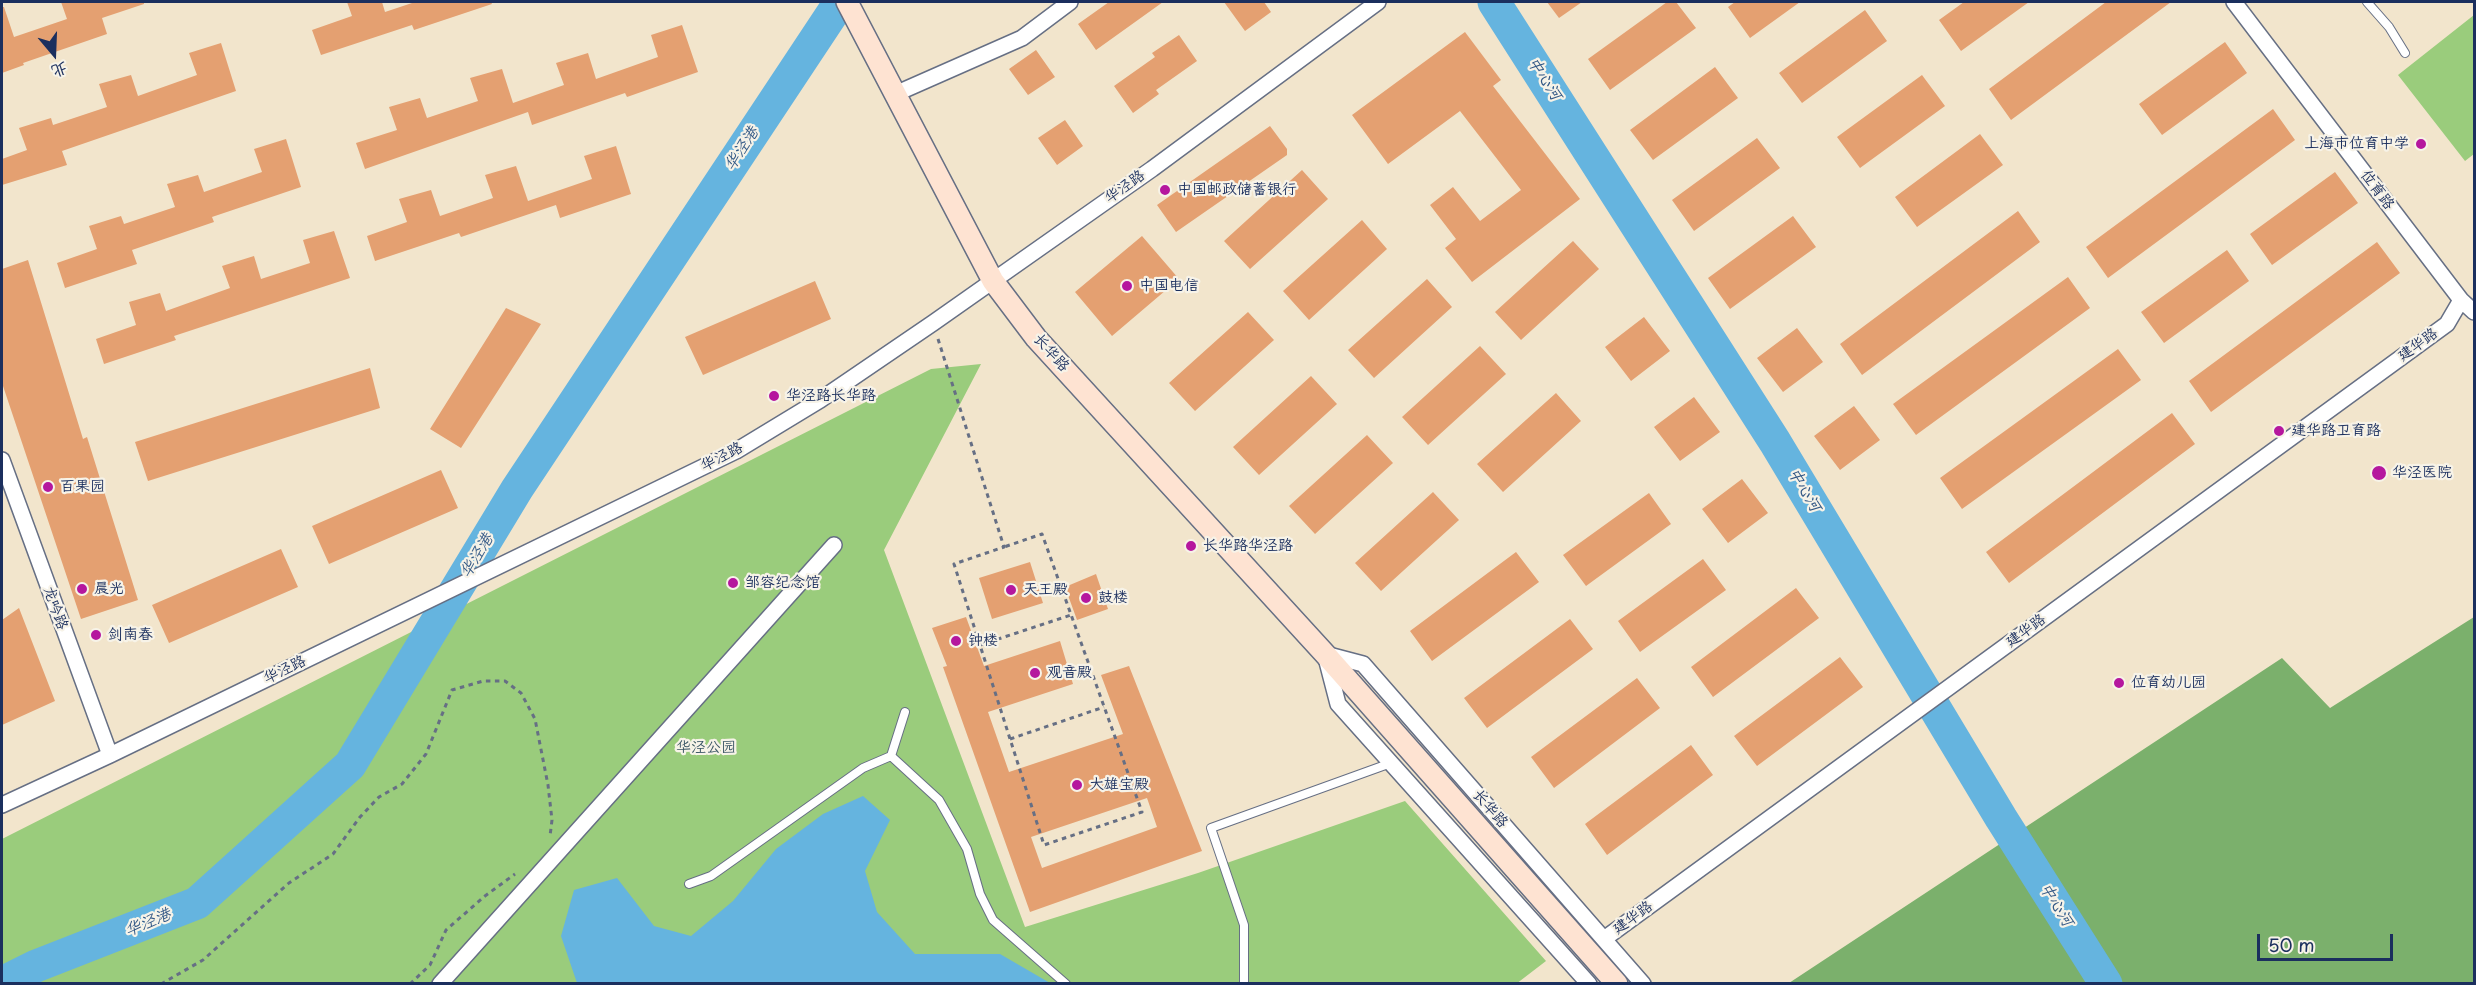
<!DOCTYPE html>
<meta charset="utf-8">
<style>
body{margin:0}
#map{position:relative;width:2476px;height:985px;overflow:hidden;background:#f2e5cc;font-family:"Playpen Sans","LXGW WenKai TC",sans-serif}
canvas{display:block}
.frame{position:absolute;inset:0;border:3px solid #1b2f5e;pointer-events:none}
.north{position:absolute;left:24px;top:24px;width:60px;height:60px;-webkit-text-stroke:4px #f7f3e8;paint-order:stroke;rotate:161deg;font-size:16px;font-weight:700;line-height:24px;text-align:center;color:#1b2f5e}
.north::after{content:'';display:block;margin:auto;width:21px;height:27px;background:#1b2f5e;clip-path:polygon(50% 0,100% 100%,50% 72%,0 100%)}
.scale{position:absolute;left:2257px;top:934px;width:136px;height:27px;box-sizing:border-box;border:3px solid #1b2f5e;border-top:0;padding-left:8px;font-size:18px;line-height:21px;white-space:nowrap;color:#1b2f5e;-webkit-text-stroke:4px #f7f3e8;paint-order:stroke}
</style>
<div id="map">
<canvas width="2476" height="985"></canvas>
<div class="frame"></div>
<div class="north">北</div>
<div class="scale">50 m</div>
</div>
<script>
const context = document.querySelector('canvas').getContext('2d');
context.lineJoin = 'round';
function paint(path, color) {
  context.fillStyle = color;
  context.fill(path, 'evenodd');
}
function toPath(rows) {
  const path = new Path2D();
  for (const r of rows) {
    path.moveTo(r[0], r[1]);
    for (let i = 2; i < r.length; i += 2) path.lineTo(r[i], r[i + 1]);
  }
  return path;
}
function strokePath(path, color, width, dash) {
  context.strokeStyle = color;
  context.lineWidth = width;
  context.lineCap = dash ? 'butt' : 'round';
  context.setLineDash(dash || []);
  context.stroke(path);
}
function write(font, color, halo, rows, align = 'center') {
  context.font = font + ' "Playpen Sans","LXGW WenKai TC",sans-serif';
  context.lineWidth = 4.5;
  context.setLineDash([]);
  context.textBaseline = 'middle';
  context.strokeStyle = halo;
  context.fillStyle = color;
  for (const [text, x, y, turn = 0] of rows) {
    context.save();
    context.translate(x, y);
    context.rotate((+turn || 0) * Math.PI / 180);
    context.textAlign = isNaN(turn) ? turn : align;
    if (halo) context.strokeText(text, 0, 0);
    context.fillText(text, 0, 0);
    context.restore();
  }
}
paint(toPath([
 [2474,15,2474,154,2465,161,2398,75],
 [981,364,884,550,1025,927,1198,873,1405,801,1546,961,1516,984,2,984,2,839,931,369]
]), '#9acc7c');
paint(toPath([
 [2474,617,2474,983,1789,983,2282,658,2330,708]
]), '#7bb06c');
paint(toPath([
 [863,796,890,820,865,871,877,912,915,954,1000,954,1050,983,577,983,561,936,574,890,617,878,654,926,691,936,733,901,776,849,823,814]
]), '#65b4df');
strokePath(toPath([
 [1494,2,1775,442,2001,818,2106,984],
 [2,983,36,966,197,903,350,765,517,489,840,2]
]), '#65b4df', 33);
paint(toPath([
 [61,2,144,2,144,4,102,18,107,34,23,63,24,65,2,73,2,7,4,7,14,37,67,19],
 [347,2,382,2,385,12,415,2,491,2,492,4,414,30,412,25,321,55,312,30,352,16],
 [1109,2,1163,2,1096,50,1078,24],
 [1224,2,1264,2,1271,12,1245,31],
 [1547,2,1582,2,1559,18],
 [1667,2,1676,2,1696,28,1610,90,1588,59],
 [1735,2,1800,2,1750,38,1728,7],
 [1964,2,2029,2,1961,51,1939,20],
 [2106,2,2171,2,2011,120,1989,89],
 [1865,10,1887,41,1802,103,1779,73],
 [682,25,698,72,627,97,625,93,532,125,528,112,365,169,356,143,397,130,389,107,420,98,427,118,478,101,470,78,502,69,513,103,564,85,556,63,588,53,596,79,658,57,651,35],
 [1465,32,1501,80,1493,86,1580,199,1472,282,1445,248,1456,239,1430,205,1453,187,1480,221,1521,190,1460,111,1388,164,1352,115],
 [1179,35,1197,61,1156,90,1159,94,1133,113,1114,86,1155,57,1152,53],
 [2225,42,2247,73,2162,135,2139,104],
 [221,43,236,91,62,151,67,165,2,185,2,159,27,150,19,128,51,118,53,125,107,107,99,84,131,75,138,96,197,75,189,53],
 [1036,50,1055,77,1028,95,1009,69],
 [1715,67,1738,98,1653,160,1630,130],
 [1922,75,1945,106,1860,168,1837,137],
 [2273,109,2295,140,2108,278,2086,247],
 [1065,120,1083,146,1057,165,1038,138],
 [1270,126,1287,149,1287,155,1176,232,1157,205],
 [1980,134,2003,165,1917,227,1895,197],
 [1757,138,1780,168,1694,231,1672,200],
 [286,139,301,187,212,217,214,222,132,250,137,264,65,288,57,263,97,249,89,226,121,216,124,224,175,207,167,184,198,175,204,192,262,172,254,149],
 [616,146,631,194,560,218,556,205,461,237,459,233,375,261,367,236,407,222,399,199,431,190,440,216,493,198,485,175,516,166,528,201,592,179,584,156],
 [1302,170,1328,199,1250,269,1224,241],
 [2335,172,2358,203,2272,265,2250,234],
 [2018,211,2040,242,1862,375,1840,344],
 [1793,216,1816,247,1730,309,1708,278],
 [1362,220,1387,249,1309,320,1283,291],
 [334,231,350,278,174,336,176,340,104,364,96,339,136,325,129,302,160,293,166,311,230,288,222,266,254,256,261,279,310,263,303,240],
 [1142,236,1179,279,1112,336,1075,292],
 [1573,241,1599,269,1521,340,1495,312],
 [2377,242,2400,273,2211,412,2189,381],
 [2227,250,2249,281,2164,343,2141,312],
 [28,260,83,439,87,437,138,600,81,619,2,383,2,269],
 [2068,277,2090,308,1916,435,1893,404],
 [1427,279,1452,307,1374,378,1348,350],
 [815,281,831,319,703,375,685,337],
 [506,308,541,324,461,448,430,429],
 [1248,312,1274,340,1195,411,1169,383],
 [1644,317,1670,351,1631,381,1605,347],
 [1797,328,1823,362,1783,392,1757,358],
 [1480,346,1506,374,1428,445,1402,417],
 [2118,349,2141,380,1962,509,1940,478],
 [370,368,380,408,148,481,135,442],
 [1311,376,1337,404,1259,475,1233,447],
 [1556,393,1581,421,1503,492,1477,464],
 [1694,397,1720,432,1680,461,1654,427],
 [1854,406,1880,440,1840,470,1814,436],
 [2172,413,2195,444,2009,583,1986,552],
 [1367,435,1393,463,1315,534,1289,506],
 [441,470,458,508,329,564,312,526],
 [1742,479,1768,513,1728,543,1702,509],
 [1433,492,1459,520,1381,591,1355,563],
 [1649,493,1671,524,1586,586,1563,555],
 [281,549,298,587,169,643,152,605],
 [1516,552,1539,582,1432,661,1410,631],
 [1703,559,1726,590,1640,652,1618,621],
 [1030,562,1043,603,992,619,979,578],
 [1096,574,1108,609,1077,620,1065,587],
 [1796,588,1819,618,1713,697,1691,667],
 [19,608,55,701,2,725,2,620],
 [966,617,984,666,1060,641,1073,684,988,712,1009,772,1123,734,1101,675,1129,666,1202,851,1030,912,943,667,947,666,932,628],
 [1147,798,1157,827,1042,868,1031,837],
 [1570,619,1593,649,1487,728,1464,698],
 [1840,657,1863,687,1757,766,1734,736],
 [1637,678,1660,708,1554,788,1531,757],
 [1691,745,1713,775,1607,855,1585,824]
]), '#e4a071');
const lane = toPath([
 [2367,2,2389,27,2405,53],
 [891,756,905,712],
 [689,884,711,876,863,768,891,756,939,800,967,849,980,894,993,920,1066,984],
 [1244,984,1244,925,1211,828,1391,763]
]);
const street = toPath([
 [895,94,1022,38,1070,2],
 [2461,300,2474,312],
 [2,460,110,755],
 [2,805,110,755,736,451,820,400,933,323,1152,169,1378,2],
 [1604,939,2447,324,2461,300,2234,2],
 [440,984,834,545],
 [1589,984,1338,704,1325,654,1363,664,1643,984]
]);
const secondary = toPath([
 [847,2,993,281,1036,338,1325,654,1617,984]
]);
strokePath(lane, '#666f84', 10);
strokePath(street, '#666f84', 18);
strokePath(secondary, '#666f84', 24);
strokePath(toPath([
 [938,339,1004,547,954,564,1044,845,1142,812,1042,534,1004,547],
 [980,645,1071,615],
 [1010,739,1104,707],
 [161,984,203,960,289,883,333,854,360,817,379,797,402,784,426,754,452,690,483,681,505,681,521,693,535,719,548,785,552,820,550,836],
 [410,984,430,965,446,930,485,896,515,874]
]), '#666f84', 3, [4.5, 4.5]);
strokePath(lane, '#fff', 8);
strokePath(street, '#fff', 15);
strokePath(secondary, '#fee3d2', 21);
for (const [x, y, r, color] of [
 [2421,144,6,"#b5179e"],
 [1165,190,6,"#b5179e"],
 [1127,286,6,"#b5179e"],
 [774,396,6,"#b5179e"],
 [2279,431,6,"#b5179e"],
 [2379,473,8,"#b5179e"],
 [48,487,6,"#b5179e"],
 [1191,546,6,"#b5179e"],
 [733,583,6,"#b5179e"],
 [82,589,6,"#b5179e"],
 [1011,590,6,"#b5179e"],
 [1086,598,6,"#b5179e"],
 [96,635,6,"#b5179e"],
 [956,641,6,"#b5179e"],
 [1035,673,6,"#b5179e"],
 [2119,683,6,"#b5179e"],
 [1077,785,6,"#b5179e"]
]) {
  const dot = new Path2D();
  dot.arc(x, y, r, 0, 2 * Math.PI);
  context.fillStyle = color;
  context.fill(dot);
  strokePath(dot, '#f7f3e8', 2);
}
write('15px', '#1b2f5e', '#f7f3e8', [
 ["上海市位育中学",2409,144,"right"],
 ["中国邮政储蓄银行",1177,190],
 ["中国电信",1139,286],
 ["华泾路长华路",786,396],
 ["建华路卫育路",2291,431],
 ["华泾医院",2392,473],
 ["百果园",60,487],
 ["长华路华泾路",1203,546],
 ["邹容纪念馆",745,583],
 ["晨光",94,589],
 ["天王殿",1023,590],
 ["鼓楼",1098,598],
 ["剑南春",108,635],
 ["钟楼",968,641],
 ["观音殿",1047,673],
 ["位育幼儿园",2131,683],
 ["大雄宝殿",1089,785]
], 'left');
write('15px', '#1b2f5e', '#f7f3e8', [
 ["华泾路",1125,187,-35],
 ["位育路",2377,190,53],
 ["建华路",2418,345,-36],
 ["长华路",1051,353,48],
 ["华泾路",722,457,-27],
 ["龙吟路",55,608,70],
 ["建华路",2026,631,-36],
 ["华泾路",285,670,-26],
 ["长华路",1490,809,49],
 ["建华路",1633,918,-36]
]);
write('15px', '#3b5666', '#f7f3e8', [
 ["华泾公园",706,748]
]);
write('italic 16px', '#315785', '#f7f3e8', [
 ["中心河",1544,79,57],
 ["华泾港",742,149,-57],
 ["中心河",1804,490,59],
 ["华泾港",477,556,-59],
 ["中心河",2056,905,58],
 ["华泾港",148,923,-22]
]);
</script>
